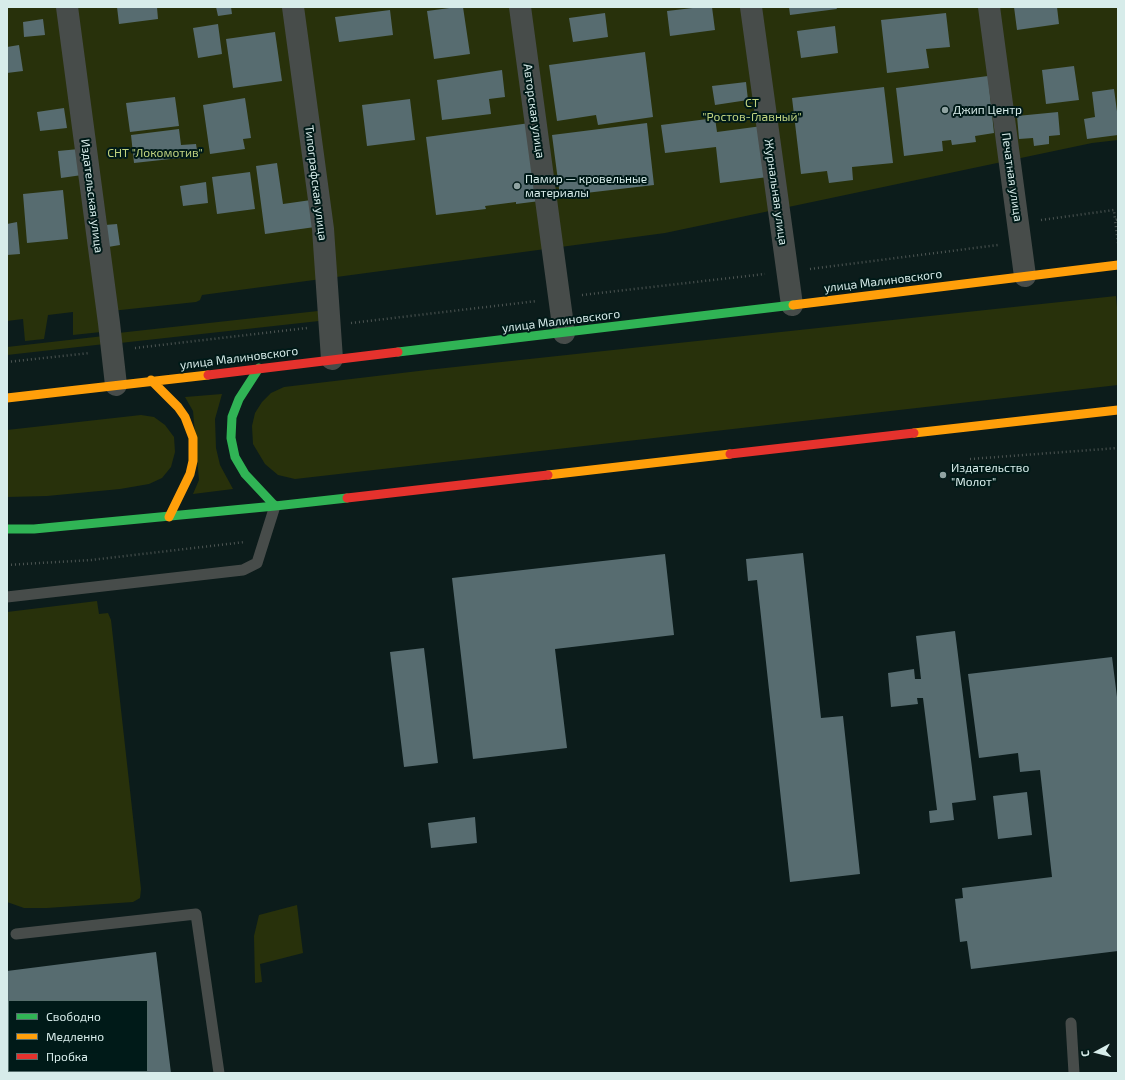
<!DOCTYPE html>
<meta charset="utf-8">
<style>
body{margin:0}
#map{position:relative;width:1125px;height:1080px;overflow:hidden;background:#0c1c1b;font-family:"Exo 2",sans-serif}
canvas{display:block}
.frame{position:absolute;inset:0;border:8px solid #d7ecea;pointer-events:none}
.legend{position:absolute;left:8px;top:1000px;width:140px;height:72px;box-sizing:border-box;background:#001a18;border:1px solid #566e6c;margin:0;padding:5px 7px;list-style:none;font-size:12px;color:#d7ecea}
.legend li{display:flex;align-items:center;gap:8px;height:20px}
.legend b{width:20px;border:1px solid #566e6c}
.north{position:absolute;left:1077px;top:1032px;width:40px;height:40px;-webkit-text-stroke:3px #001a18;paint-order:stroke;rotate:263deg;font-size:11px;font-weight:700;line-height:16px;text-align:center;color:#d7ecea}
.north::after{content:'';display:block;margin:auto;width:14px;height:18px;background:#d7ecea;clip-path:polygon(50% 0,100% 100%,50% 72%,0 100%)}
</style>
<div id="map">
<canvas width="1125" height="1080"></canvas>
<div class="frame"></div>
<ul class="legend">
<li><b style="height:5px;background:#30b455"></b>Свободно</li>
<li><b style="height:5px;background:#ff9f0a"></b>Медленно</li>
<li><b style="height:5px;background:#e5322d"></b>Пробка</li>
</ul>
<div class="north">С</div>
</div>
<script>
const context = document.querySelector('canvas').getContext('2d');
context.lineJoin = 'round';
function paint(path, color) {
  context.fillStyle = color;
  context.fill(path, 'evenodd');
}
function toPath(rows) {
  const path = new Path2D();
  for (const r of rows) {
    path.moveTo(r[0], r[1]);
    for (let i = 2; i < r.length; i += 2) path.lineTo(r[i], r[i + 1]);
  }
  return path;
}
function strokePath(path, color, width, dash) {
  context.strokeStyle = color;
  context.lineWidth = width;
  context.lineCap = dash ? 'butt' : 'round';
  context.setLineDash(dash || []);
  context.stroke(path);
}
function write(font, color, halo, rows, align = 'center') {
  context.font = font + ' "Exo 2",sans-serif';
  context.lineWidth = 4;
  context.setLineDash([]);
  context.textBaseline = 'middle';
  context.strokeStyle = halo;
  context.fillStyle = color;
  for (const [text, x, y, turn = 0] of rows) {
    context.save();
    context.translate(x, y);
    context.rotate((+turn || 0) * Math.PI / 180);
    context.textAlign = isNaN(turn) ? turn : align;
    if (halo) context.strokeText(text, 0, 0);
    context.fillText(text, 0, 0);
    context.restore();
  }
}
paint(toPath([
 [7,7,1118,7,1118,140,1092,143,665,233,202,295,200,300,196,302,111,311,101,332,73,335,73,312,48,315,44,339,25,341,23,319,7,321],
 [1116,296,1118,318,1118,385,295,479,278,475,265,464,253,444,252,426,255,413,262,402,271,393,284,387,427,370],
 [318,311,319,321,120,343,118,333],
 [104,336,105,344,7,355,7,347],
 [222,394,215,419,216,448,220,465,233,489,193,494,199,480,193,411,185,397],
 [141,415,154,417,165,425,174,437,175,452,171,467,162,478,149,484,120,489,47,496,7,497,7,430],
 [97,601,99,614,108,613,111,620,141,889,140,898,133,902,47,908,24,908,7,902,7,612],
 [297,905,303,953,260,964,262,982,255,983,254,936,259,915]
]), '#28310b');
paint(toPath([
 [117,7,157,7,158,19,119,24],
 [216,7,231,7,232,14,218,16],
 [457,7,463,7,470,54,434,59,427,11],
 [701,7,712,7,715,30,670,36,667,11],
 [789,7,836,7,837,9,790,15],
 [1014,7,1057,7,1059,24,1017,30],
 [390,10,393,35,339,42,335,17],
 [605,13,608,37,573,42,569,18],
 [946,13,950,47,926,49,929,68,887,73,881,20],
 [43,19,45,35,24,37,23,22],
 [218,24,222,54,198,58,193,28],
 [835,26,838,53,801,58,797,31],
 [275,32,282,81,233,88,226,39],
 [19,45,23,71,7,73,7,47],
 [645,52,653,117,598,125,596,115,557,121,549,65],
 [1074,66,1079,100,1046,104,1042,70],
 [502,70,505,97,489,99,491,114,442,120,437,80],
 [988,76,994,133,975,136,976,142,952,145,951,140,942,141,943,151,904,156,896,88],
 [746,82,748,100,715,105,712,86],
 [884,87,893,163,852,167,853,180,829,183,827,171,801,174,792,98],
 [1114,89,1118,119,1118,135,1087,139,1084,119,1095,117,1092,92],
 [175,97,179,126,130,132,126,103],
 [245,98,251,138,243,139,245,149,210,154,203,105],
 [410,99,415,140,367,146,362,105],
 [64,108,67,128,40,131,37,112],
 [1058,112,1060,135,1049,136,1049,144,1034,146,1033,138,1019,139,1017,116],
 [715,118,717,132,762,126,768,177,720,183,716,147,665,153,661,125],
 [530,123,540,201,516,204,516,202,485,206,486,209,436,215,426,137],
 [647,123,654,185,560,196,552,135],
 [179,129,181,145,196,144,198,156,134,163,131,135],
 [79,149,82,175,61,178,58,151],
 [277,163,283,204,311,200,315,227,265,234,256,166],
 [250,172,255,209,217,214,212,177],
 [206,182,208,203,183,206,180,186],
 [63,190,68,239,27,243,23,194],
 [17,222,20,254,7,255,7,224],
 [117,224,120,245,108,247,105,225],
 [803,553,821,718,843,716,860,874,790,882,757,580,748,581,746,559],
 [665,554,674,635,555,649,567,748,473,759,452,578],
 [955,631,976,800,952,803,954,820,930,823,929,811,937,810,923,698,917,698,918,704,891,707,888,673,914,669,915,679,921,679,916,636],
 [424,648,438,763,404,767,390,652],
 [1112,657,1118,705,1118,951,971,969,967,941,960,942,955,899,963,898,962,888,1052,877,1040,770,1020,772,1018,753,979,758,968,674],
 [1027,792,1032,835,998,839,993,796],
 [475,817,477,843,431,848,428,823],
 [156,952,171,1073,7,1073,7,971],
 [9,1001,147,1001,147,1071,9,1071]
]), '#576c70');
strokePath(toPath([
 [1041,220,1114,210,1115,220],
 [1118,243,1115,220,1118,219],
 [810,269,998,245],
 [582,295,765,274],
 [351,323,537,301],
 [135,348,307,328],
 [7,362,90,353],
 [970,459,1118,448],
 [7,565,91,560,245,542]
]), '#4d5553', 2.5, [1, 3]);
strokePath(toPath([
 [7,597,243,570,257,563,275,506],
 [16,934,196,914,219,1073],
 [1071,1023,1074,1073]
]), '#474c4a', 11);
strokePath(toPath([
 [67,7,109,323,116,385],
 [293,7,323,229,332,359],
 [520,7,564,333],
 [751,7,792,305],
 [989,7,1025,276]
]), '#474c4a', 22);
strokePath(toPath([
 [398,352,793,305],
 [259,368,239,399,232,417,231,438,235,457,245,474,275,506],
 [7,529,34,529,275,506,347,498]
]), '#30b455', 9);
strokePath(toPath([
 [793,305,1118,265],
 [151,380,178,407,185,417,193,438,193,461,190,474,169,517],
 [7,398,208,375],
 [914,433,1118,410],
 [548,475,730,454]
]), '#ff9f0a', 9);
strokePath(toPath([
 [208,375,398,352],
 [730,454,914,433],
 [347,498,548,475]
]), '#e5322d', 9);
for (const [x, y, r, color] of [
 [945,110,4,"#90a3a2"],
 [517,186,4,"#90a3a2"],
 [943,475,4,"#90a3a2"]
]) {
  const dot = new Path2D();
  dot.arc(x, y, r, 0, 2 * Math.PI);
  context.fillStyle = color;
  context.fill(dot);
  strokePath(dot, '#001a18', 1.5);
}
write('12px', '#c1d480', '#001a18', [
 ["СТ",752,103],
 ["\"Ростов-Главный\"",752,117],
 ["СНТ \"Локомотив\"",155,153]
]);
write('12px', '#d7ecea', '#001a18', [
 ["Джип Центр",953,110],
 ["Памир — кровельные",525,179],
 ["материалы",525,193],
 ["Издательство",951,468],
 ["\"Молот\"",951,482]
], 'left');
write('12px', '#d7ecea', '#001a18', [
 ["Авторская улица",534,111,82],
 ["Печатная улица",1012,177,82],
 ["Типографская улица",316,183,83],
 ["Журнальная улица",776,192,82],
 ["Издательская улица",92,196,83],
 ["улица Малиновского",883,281,-7],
 ["улица Малиновского",561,321,-7],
 ["улица Малиновского",239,358,-7]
]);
</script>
